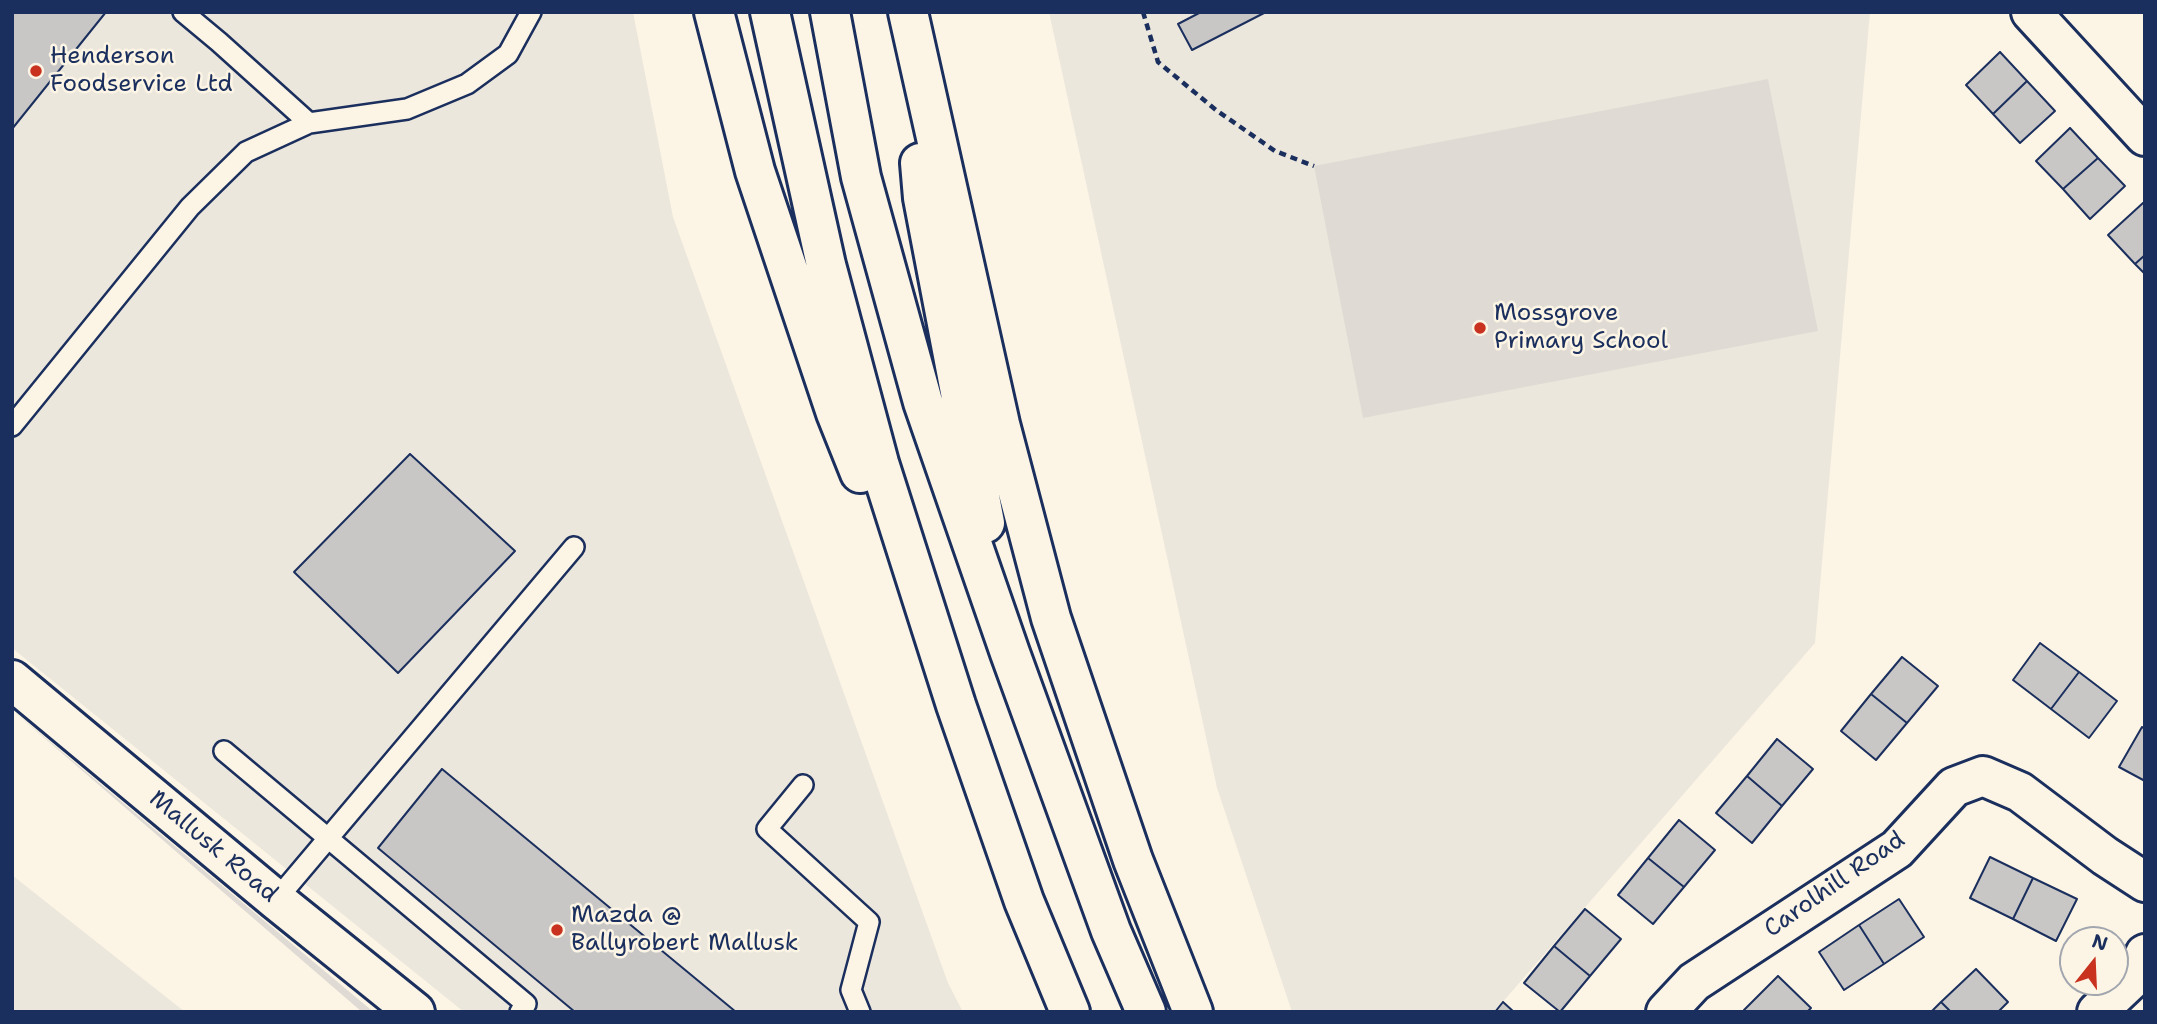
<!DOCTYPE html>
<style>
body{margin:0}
#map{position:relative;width:2157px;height:1024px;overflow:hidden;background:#fcf5e5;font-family:"Shantell Sans",sans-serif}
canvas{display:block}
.frame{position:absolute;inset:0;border:14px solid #1b2f5e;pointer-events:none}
.north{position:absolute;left:2059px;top:926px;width:70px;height:70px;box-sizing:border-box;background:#fcf5e5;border:2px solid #a2a6af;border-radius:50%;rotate:18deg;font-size:19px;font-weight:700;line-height:28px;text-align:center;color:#1b2f5e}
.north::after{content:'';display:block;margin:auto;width:24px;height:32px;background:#c8321e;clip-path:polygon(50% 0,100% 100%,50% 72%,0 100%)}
</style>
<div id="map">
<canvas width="2157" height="1024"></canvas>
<div class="frame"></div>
<div class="north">N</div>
</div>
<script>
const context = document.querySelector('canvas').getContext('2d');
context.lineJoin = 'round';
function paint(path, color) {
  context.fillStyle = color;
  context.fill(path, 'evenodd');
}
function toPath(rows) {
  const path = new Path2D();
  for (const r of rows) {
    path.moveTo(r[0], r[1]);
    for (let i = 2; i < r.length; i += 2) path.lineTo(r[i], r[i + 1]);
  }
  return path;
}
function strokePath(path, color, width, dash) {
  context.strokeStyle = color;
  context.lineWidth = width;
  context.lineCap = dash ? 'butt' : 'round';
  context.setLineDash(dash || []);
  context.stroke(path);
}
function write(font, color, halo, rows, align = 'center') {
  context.font = font + ' "Shantell Sans",sans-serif';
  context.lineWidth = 5;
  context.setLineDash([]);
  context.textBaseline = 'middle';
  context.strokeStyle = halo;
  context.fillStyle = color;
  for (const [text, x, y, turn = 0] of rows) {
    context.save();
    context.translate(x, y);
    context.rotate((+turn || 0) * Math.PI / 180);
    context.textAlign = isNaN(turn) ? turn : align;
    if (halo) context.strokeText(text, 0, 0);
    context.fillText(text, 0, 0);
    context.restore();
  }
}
paint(toPath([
 [12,12,633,12,673,217,948,983,963,1012,464,1012,12,648],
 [1049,12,1870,12,1815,643,1494,1012,1292,1012,1217,788],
 [12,875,185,1012,12,1012]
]), '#ece7dc');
paint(toPath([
 [1768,79,1818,331,1363,418,1314,166],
 [12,710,370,1009,373,1012,362,1012]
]), '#dfdbd4');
const building = toPath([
 [12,12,106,12,12,129,12,12],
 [1201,12,1266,12,1192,50,1178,24,1201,12],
 [2000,52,2027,81,1993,114,1966,85,2000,52],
 [2027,81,2055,111,2020,143,1993,114,2027,81],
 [2070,128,2098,158,2063,189,2036,161,2070,128],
 [2098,158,2125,186,2090,219,2063,189,2098,158],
 [2143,203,2145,205,2145,255,2135,264,2108,235,2143,203],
 [2145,255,2145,274,2135,264,2145,255],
 [410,454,515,551,398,673,294,572,410,454],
 [2040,643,2079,672,2051,709,2013,680,2040,643],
 [1902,657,1938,686,1907,723,1871,694,1902,657],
 [2079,672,2117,701,2089,738,2051,709,2079,672],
 [1871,694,1907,723,1876,760,1841,731,1871,694],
 [2142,727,2145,729,2145,781,2119,767,2142,727],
 [1777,739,1813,769,1782,806,1747,776,1777,739],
 [442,769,736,1012,575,1012,378,848,442,769],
 [1747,776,1782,806,1752,843,1716,813,1747,776],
 [1679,820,1715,850,1684,887,1648,858,1679,820],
 [1990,857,2033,878,2013,919,1970,898,1990,857],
 [1648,858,1684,887,1653,924,1618,895,1648,858],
 [2033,878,2077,899,2056,941,2013,919,2033,878],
 [1899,899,1924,937,1884,964,1859,925,1899,899],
 [1585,909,1621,939,1590,976,1554,946,1585,909],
 [1859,925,1884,964,1844,990,1819,952,1859,925],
 [1554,946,1590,976,1560,1012,1524,983,1554,946],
 [1976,969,2008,1002,1998,1012,1951,1012,1941,1002,1976,969],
 [1778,976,1811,1008,1807,1012,1745,1012,1744,1010,1778,976],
 [1503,1002,1514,1012,1495,1012,1503,1002],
 [1941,1002,1951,1012,1931,1012,1941,1002]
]);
paint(building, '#c8c7c6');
strokePath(building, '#1b2f5e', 2);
const service = toPath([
 [183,12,219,42,309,123],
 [12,426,190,207,246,152,309,123,407,109,467,84,508,54,531,12],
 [224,751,526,1004,520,1012],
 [803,785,767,829,869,922,851,990,860,1012],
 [276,900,574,547]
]);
const minor = toPath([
 [2031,12,2145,136],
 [1666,1012,1694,982,1897,849,1954,787,1983,776,2020,792,2105,856,2145,882],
 [2097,1012,2135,976,2145,954]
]);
const secondary = toPath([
 [12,680,276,900,415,1012]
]);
const motorway = toPath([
 [714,12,755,171,836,413,860,473],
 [770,12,826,265,879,463,956,705,1024,901,1070,1012],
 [830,12,861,177,923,402,1010,653,1111,931,1146,1012],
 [908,12,1000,424,1051,618,1133,860,1193,1012],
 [920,163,923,198,985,523]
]);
strokePath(service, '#1b2f5e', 24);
strokePath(minor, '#1b2f5e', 44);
strokePath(secondary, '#1b2f5e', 44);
strokePath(motorway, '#1b2f5e', 44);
strokePath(toPath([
 [1143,12,1158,62,1216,110,1275,151,1314,166]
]), '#1b2f5e', 4.5, [7, 5]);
strokePath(service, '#fcf5e5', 19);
strokePath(minor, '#fcf5e5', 38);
strokePath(secondary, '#fcf5e5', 38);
strokePath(motorway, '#fcf5e5', 38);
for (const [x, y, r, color] of [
 [36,71,7,"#c8321e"],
 [1480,328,7,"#c8321e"],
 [557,930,7,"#c8321e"]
]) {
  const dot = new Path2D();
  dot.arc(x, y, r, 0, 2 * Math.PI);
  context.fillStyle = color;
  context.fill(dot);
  strokePath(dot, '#fcf5e5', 2.5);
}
write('24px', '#1b2f5e', '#fcf5e5', [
 ["Henderson",50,57],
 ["Foodservice Ltd",50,85],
 ["Mossgrove",1494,314],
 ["Primary School",1494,342],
 ["Mazda @",571,916],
 ["Ballyrobert Mallusk",571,944]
], 'left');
write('24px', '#1b2f5e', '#fcf5e5', [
 ["Mallusk Road",213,847,40],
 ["Carolhill Road",1835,885,-35]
]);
</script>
